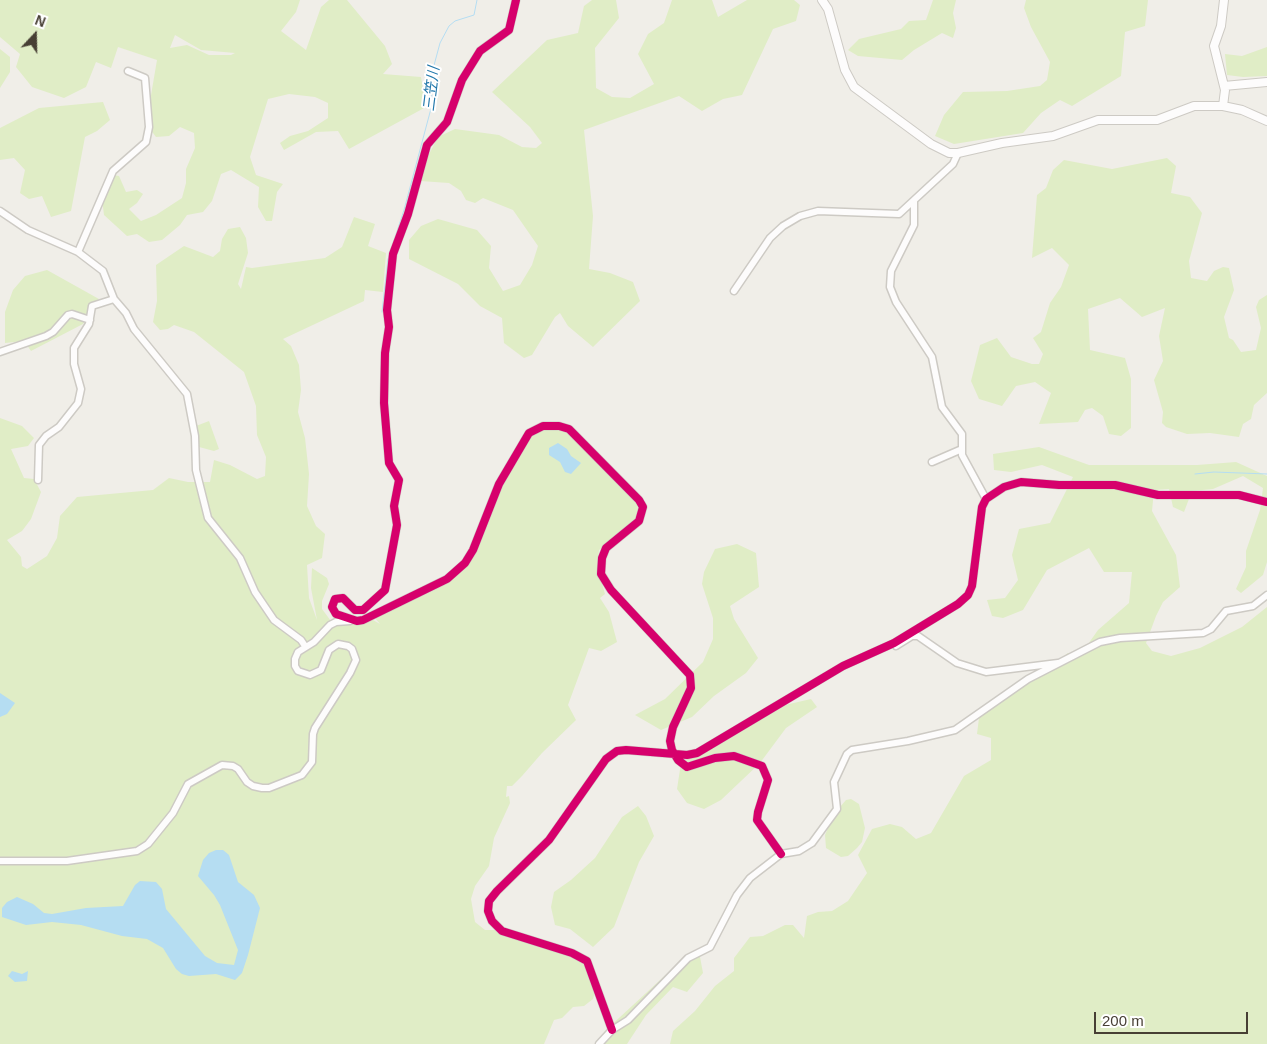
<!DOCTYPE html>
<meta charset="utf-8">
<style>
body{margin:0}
#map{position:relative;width:1267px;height:1044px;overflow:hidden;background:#f0eee8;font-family:Helvetica,sans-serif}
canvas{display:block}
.north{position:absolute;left:10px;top:10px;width:50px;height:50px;-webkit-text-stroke:4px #fff;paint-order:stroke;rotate:21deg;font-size:14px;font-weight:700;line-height:20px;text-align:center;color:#473f34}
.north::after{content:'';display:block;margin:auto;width:18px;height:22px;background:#473f34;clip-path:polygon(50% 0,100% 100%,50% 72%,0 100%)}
.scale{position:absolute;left:1094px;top:1012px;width:154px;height:22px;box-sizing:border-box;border:2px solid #473f34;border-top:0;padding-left:6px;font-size:15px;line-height:18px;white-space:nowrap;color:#473f34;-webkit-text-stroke:4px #fff;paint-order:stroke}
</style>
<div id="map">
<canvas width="1267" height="1044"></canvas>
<div class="north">N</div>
<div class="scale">200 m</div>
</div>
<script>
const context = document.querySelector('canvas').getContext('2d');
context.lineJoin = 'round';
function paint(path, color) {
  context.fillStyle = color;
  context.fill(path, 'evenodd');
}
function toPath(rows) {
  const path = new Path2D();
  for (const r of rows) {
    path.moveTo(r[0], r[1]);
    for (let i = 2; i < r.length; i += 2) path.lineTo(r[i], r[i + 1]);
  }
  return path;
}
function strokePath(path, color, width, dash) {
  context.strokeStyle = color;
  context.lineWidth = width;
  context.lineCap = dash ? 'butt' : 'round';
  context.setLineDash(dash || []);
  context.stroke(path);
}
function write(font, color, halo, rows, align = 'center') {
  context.font = font + ' Helvetica,"Noto Sans JP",sans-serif';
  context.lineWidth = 4;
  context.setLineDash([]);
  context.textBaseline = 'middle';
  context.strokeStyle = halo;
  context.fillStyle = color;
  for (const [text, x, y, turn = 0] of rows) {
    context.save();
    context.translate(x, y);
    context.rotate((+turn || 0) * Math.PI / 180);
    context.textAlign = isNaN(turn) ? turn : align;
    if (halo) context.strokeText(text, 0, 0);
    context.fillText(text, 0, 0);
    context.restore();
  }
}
paint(toPath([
 [0,0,300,0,296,12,281,31,306,50,321,7,329,0,347,0,385,46,392,64,383,74,421,77,426,107,349,149,338,131,316,132,284,150,280,143,290,136,308,131,328,118,328,103,315,97,289,94,268,99,250,157,256,175,283,184,277,192,272,221,266,221,258,207,259,187,231,170,221,174,212,201,203,212,187,215,180,225,162,240,149,242,137,234,127,236,104,215,102,199,114,175,119,176,126,192,137,190,143,194,137,203,129,209,141,221,156,215,182,198,186,183,186,169,195,148,194,133,180,127,169,136,156,137,150,129,150,101,157,60,118,47,111,68,96,62,86,87,64,98,32,87,16,67,20,54,0,37],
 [175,35,201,50,235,53,231,55,209,55,187,45,170,48],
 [592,0,616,0,619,18,595,48,596,88,612,97,630,98,654,84,638,54,648,34,664,23,672,0,712,0,718,17,747,0,794,0,800,5,796,21,773,29,742,95,723,99,702,111,679,96,584,130,593,216,589,269,610,273,633,282,640,301,593,347,568,326,560,313,555,317,532,355,524,358,504,343,502,318,480,306,458,284,409,259,409,240,421,226,438,219,477,230,491,246,489,268,503,291,520,285,532,265,538,246,513,210,483,198,475,203,466,200,461,191,449,183,420,181,427,158,438,137,455,129,499,135,522,147,536,148,542,143,530,127,492,92,547,40,578,33,584,6],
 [933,0,956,0,953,13,956,28,953,38,942,33,914,50,902,60,858,56,848,50,859,39,901,29,909,21,926,20],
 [1026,0,1148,0,1145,26,1125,32,1121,76,1072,106,1060,100,1041,113,1023,133,954,144,935,136,944,115,963,92,1007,91,1040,86,1047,80,1050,62,1031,27,1024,8],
 [1267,47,1267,76,1243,77,1227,75,1225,54,1242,56],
 [0,49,10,57,10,72,0,88],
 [103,102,110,120,97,131,85,137,71,211,51,217,42,196,29,199,20,193,25,170,14,158,0,160,0,128,39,108],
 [1167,158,1176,166,1171,193,1190,197,1202,213,1189,261,1191,278,1207,281,1214,271,1223,267,1229,268,1234,290,1224,317,1229,338,1233,340,1241,352,1256,350,1261,328,1256,307,1259,300,1267,295,1267,393,1254,405,1251,419,1243,424,1239,437,1210,433,1187,434,1166,427,1162,423,1163,412,1154,380,1163,361,1159,336,1165,308,1142,317,1120,298,1088,309,1090,350,1125,358,1131,379,1131,428,1121,436,1109,434,1103,416,1092,408,1085,410,1078,422,1039,424,1051,393,1035,382,1016,386,1002,406,979,399,971,381,980,345,997,338,1011,357,1032,364,1039,364,1043,354,1033,338,1041,332,1050,303,1061,287,1069,265,1052,248,1032,258,1037,195,1046,188,1053,170,1064,160,1112,169],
 [354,217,375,224,368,246,386,253,383,292,365,290,364,301,283,339,291,346,299,365,301,390,298,412,305,438,309,474,307,506,316,526,325,534,322,558,307,565,309,598,317,620,311,588,312,568,327,578,329,584,322,601,322,609,331,621,327,626,373,620,380,624,375,618,436,589,457,575,472,558,479,544,503,484,521,451,531,435,543,428,566,430,582,444,632,497,640,509,639,518,599,550,597,566,605,594,600,598,609,612,617,642,601,651,589,648,568,705,576,720,542,753,522,776,512,786,507,786,506,797,509,796,510,803,494,838,489,866,475,886,471,899,475,922,485,930,494,930,573,955,581,961,591,974,595,992,593,999,584,1006,573,1007,562,1018,554,1020,544,1044,0,1044,0,418,22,426,34,438,28,446,11,449,24,478,34,479,41,492,31,519,22,531,7,540,21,557,22,566,27,569,47,556,57,538,60,516,77,497,153,490,169,478,188,482,210,482,214,460,230,465,257,479,265,476,266,457,257,435,256,406,244,372,194,332,174,325,168,329,160,330,153,322,157,301,156,265,184,246,213,257,220,251,222,239,228,229,240,227,246,238,248,253,238,284,241,289,246,267,252,268,325,258,342,247],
 [47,270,99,299,83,324,31,351,24,341,5,343,5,312,13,290,25,276],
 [209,421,219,449,214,451,199,447,196,426],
 [1039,447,1089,465,1197,465,1236,462,1267,476,1267,562,1263,575,1241,593,1236,589,1246,567,1246,551,1260,510,1263,488,1243,476,1213,489,1192,491,1184,512,1173,507,1169,489,1154,490,1152,511,1176,555,1180,587,1163,602,1156,616,1146,643,1152,651,1171,656,1200,648,1242,627,1267,607,1267,1044,670,1044,673,1031,695,1011,715,986,734,971,734,958,750,937,763,936,785,925,793,925,804,938,807,916,818,912,832,911,848,901,867,873,858,855,872,829,890,824,902,827,916,839,931,833,964,776,991,760,991,738,977,734,979,718,1068,653,1078,653,1086,647,1098,630,1129,603,1132,572,1104,572,1089,548,1047,570,1023,610,1003,618,992,616,987,600,1005,598,1018,580,1012,555,1019,529,1050,523,1073,477,1042,465,1011,472,994,470,993,454],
 [737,544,756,553,759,587,730,606,734,619,758,658,746,673,714,696,692,717,661,730,635,715,665,699,703,662,713,639,713,618,702,584,704,572,715,549],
 [811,699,817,707,786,728,760,763,721,800,704,809,687,803,677,789,681,763,785,705],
 [851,799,859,804,865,828,862,842,857,848,848,856,841,857,826,848,825,835,834,814,846,800],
 [638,806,646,816,654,836,639,862,614,927,593,947,570,929,555,925,551,907,554,892,571,880,595,858,622,817],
 [694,955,700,957,703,973,687,992,673,987,646,1015,627,1044,595,1044,606,1030,685,957]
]), '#e0edc6');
paint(toPath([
 [558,443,567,449,571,456,581,463,571,474,565,472,560,462,549,455,549,448],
 [0,693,15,703,7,714,0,717],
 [216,850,223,850,229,855,238,882,254,895,260,908,248,955,242,973,235,980,216,974,189,976,182,974,176,969,163,948,147,939,122,936,81,925,52,922,26,925,2,917,2,908,7,902,17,897,33,904,44,913,52,914,86,908,123,906,135,885,140,881,156,882,162,889,166,909,205,956,217,963,234,965,238,950,220,905,214,895,198,876,203,860,209,853],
 [12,971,22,974,28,971,27,981,15,982,8,976]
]), '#b5ddf2');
strokePath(toPath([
 [382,312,388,259,404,210,433,101,429,84,440,43,449,26,455,21,474,15,477,0],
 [1195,474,1214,472,1267,474]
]), '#b5ddf2', 1);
const minor = toPath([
 [516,0,509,30,480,51,462,80,447,122,427,145,408,214,393,254,387,310,389,327,385,353,384,403,389,463,399,480,394,506,397,525,385,590,363,610,355,610,343,598,335,599,332,607,336,614,357,621,363,620,447,579,465,563,473,550,499,484,529,433,543,426,559,426,569,429,639,500,643,507,639,521,606,548,602,558,601,574,611,590,690,675,691,688,673,727,670,741,672,750,678,760,687,767,715,758,734,756,762,766,768,780,758,812,757,820,781,854],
 [914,201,914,225,891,271,890,287,896,302,932,357,942,407,962,434,962,455,986,499],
 [0,211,28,230,78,252,103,271,114,299,126,313,134,329,187,394,195,436,196,470,208,518,240,558,255,592,274,620,301,640,305,646],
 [78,252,113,171,146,142,149,127,145,78,128,71],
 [734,291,770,238,783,226,800,216,818,211,899,214,953,164,958,153],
 [0,352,46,336,53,332,68,315,72,314,90,320],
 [932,462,962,449],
 [38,480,39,445,46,436,59,427,78,403,81,389,74,364,74,348,89,324,92,306,114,299],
 [896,646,912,636,918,636,957,663,986,672,1058,663],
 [0,861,67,861,137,851,148,844,173,813,188,784,222,765,233,766,238,769,247,782,253,786,262,788,269,788,302,775,312,762,313,734,315,728,350,673,356,660,352,649,348,646,338,644,329,650,321,670,310,675,298,671,295,666,295,659,298,652,314,642,330,625,336,622,350,621],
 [612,1030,587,961,572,953,502,931,492,921,488,911,489,901,497,891,549,840,606,759,617,751,626,750,687,755,697,753,843,666,894,643,958,604,968,595,972,586,982,507,986,499,1004,487,1021,482,1059,485,1115,485,1158,495,1239,495,1267,502],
 [599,1044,612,1030,628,1020,688,958,710,947,737,895,750,878,781,854,799,851,812,843,837,809,834,782,847,754,852,750,908,741,955,730,1028,679,1100,642,1120,638,1203,633,1211,629,1226,611,1253,606,1267,595]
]);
const tertiary = toPath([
 [822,0,828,9,845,70,854,87,931,144,949,153,958,153,1002,143,1053,136,1098,120,1157,120,1194,106,1223,106,1242,110,1267,121],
 [1224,86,1267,82],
 [1223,106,1225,90,1214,46,1221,26,1224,0]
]);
strokePath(minor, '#cdcac4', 9);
strokePath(tertiary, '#cdcac4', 10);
strokePath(minor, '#fdfcfc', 6);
strokePath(tertiary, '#fdfcfc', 8);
strokePath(toPath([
 [516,0,509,30,480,51,462,80,447,122,427,145,408,214,393,254,387,310,389,327,385,353,384,403,389,463,399,480,394,506,397,525,385,590,363,610,355,610,343,598,335,599,332,607,336,614,357,621,363,620,447,579,465,563,473,550,499,484,529,433,543,426,559,426,569,429,639,500,643,507,639,521,606,548,602,558,601,574,611,590,690,675,691,688,673,727,670,741,672,750,678,760,687,767,715,758,734,756,762,766,768,780,758,812,757,820,781,854],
 [612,1030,587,961,572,953,502,931,492,921,488,911,489,901,497,891,549,840,606,759,617,751,626,750,687,755,697,753,843,666,894,643,958,604,968,595,972,586,982,507,986,499,1004,487,1021,482,1059,485,1115,485,1158,495,1239,495,1267,502]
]), '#d6006c', 8);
write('italic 15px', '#2278ab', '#fff', [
 ["三笠川",432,89,-83]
]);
</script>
